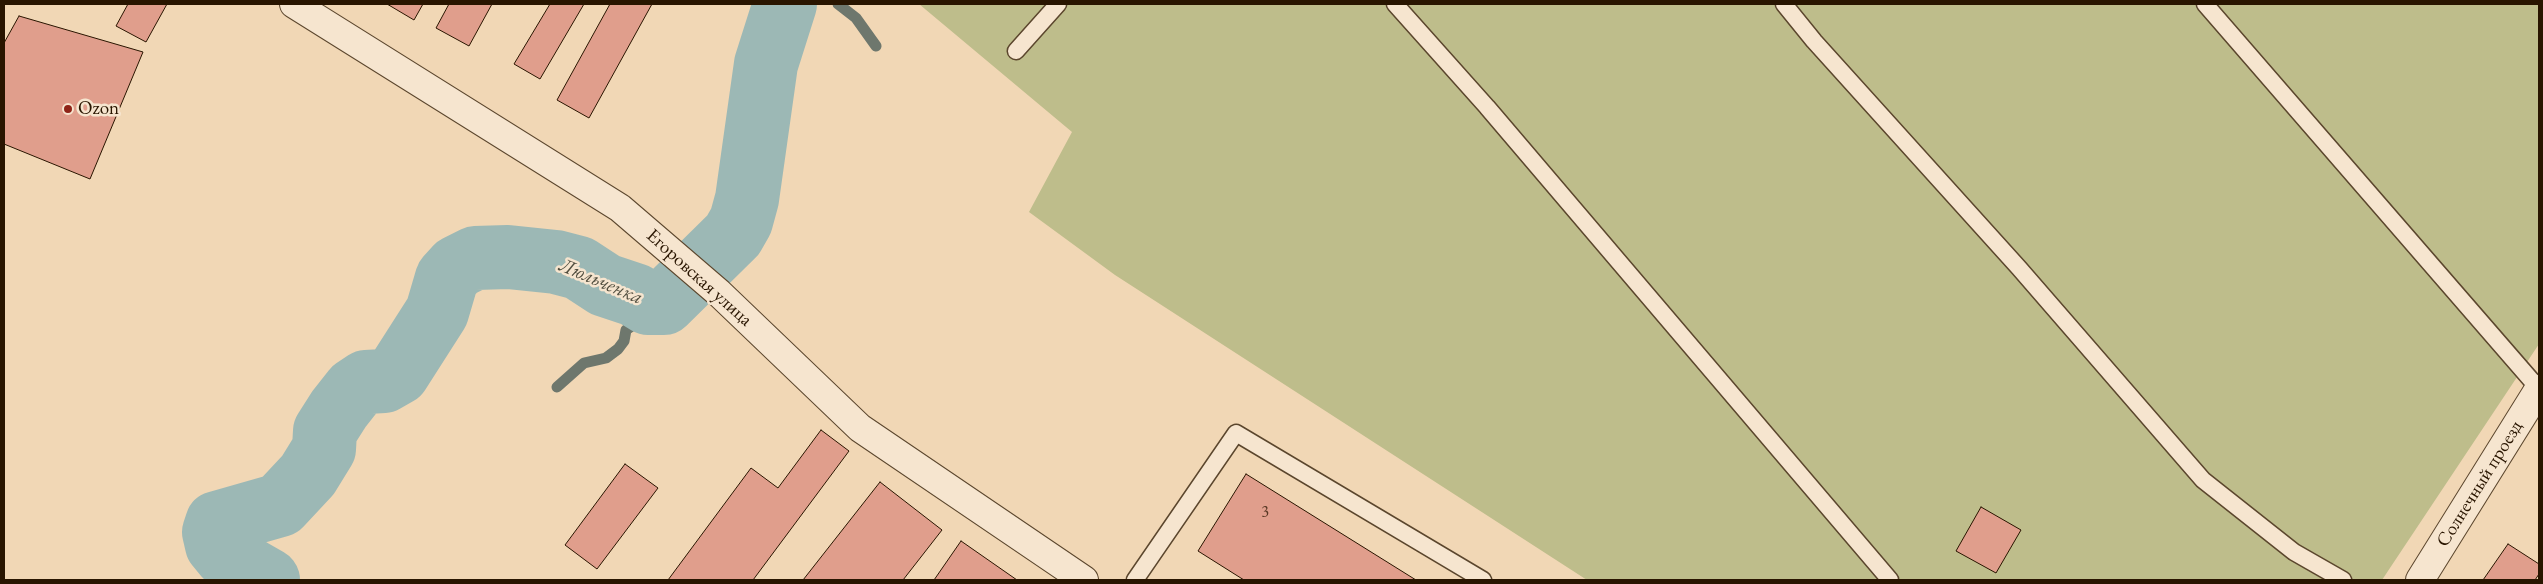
<!DOCTYPE html>
<meta charset="utf-8">
<style>
body{margin:0}
#map{position:relative;width:2543px;height:584px;overflow:hidden;background:#f1d7b5;font-family:"EB Garamond",serif}
canvas{display:block}
.frame{position:absolute;inset:0;border:5px solid #291500;pointer-events:none}
</style>
<div id="map">
<canvas width="2543" height="584"></canvas>
<div class="frame"></div>
</div>
<script>
const context = document.querySelector('canvas').getContext('2d');
context.lineJoin = 'round';
function paint(path, color) {
  context.fillStyle = color;
  context.fill(path, 'evenodd');
}
function toPath(rows) {
  const path = new Path2D();
  for (const r of rows) {
    path.moveTo(r[0], r[1]);
    for (let i = 2; i < r.length; i += 2) path.lineTo(r[i], r[i + 1]);
  }
  return path;
}
function strokePath(path, color, width, dash) {
  context.strokeStyle = color;
  context.lineWidth = width;
  context.lineCap = dash ? 'butt' : 'round';
  context.setLineDash(dash || []);
  context.stroke(path);
}
function write(font, color, halo, rows, align = 'center') {
  context.font = font + ' "EB Garamond",serif';
  context.lineWidth = 5;
  context.setLineDash([]);
  context.textBaseline = 'middle';
  context.strokeStyle = halo;
  context.fillStyle = color;
  for (const [text, x, y, turn = 0] of rows) {
    context.save();
    context.translate(x, y);
    context.rotate((+turn || 0) * Math.PI / 180);
    context.textAlign = isNaN(turn) ? turn : align;
    if (halo) context.strokeText(text, 0, 0);
    context.fillText(text, 0, 0);
    context.restore();
  }
}
paint(toPath([
 [919,4,2539,4,2539,344,2382,580,1587,580,1115,275,1029,212,1072,132]
]), '#bebd8b');
strokePath(toPath([
 [838,4,856,18,876,46],
 [774,36,796,13,810,4],
 [557,387,584,363,606,358,618,349,624,341,626,330,664,303]
]), '#6e776d', 11);
strokePath(toPath([
 [268,580,226,556,217,545,214,532,217,523,280,505,308,475,324,449,325,431,339,409,354,390,366,382,384,381,398,373,437,312,447,278,457,267,475,258,508,257,556,262,579,268,605,285,635,295,648,303,664,303,733,235,741,221,747,199,766,64,785,4]
]), '#9cb8b5', 64);
const building = toPath([
 [128,4,167,4,146,42,116,26,128,4],
 [387,4,423,4,414,20,387,4],
 [449,4,492,4,469,46,436,28,449,4],
 [550,4,584,4,540,79,514,64,550,4],
 [610,4,652,4,589,118,557,100,610,4],
 [19,16,143,52,90,179,4,144,4,43,19,16],
 [821,430,849,451,753,580,668,580,751,468,778,488,821,430],
 [625,464,658,488,597,569,565,545,625,464],
 [1246,474,1416,580,1244,580,1198,551,1246,474],
 [880,482,942,530,903,580,803,580,880,482],
 [1981,507,2021,530,1996,573,1956,551,1981,507],
 [961,541,1017,580,934,580,961,541],
 [2508,544,2539,564,2539,574,2535,580,2483,580,2508,544]
]);
paint(building, '#e09e8c');
strokePath(building, '#291500', 1);
const service = toPath([
 [1395,4,1487,107,1890,580],
 [1784,4,1814,41,2019,268,2203,480,2294,552,2343,580],
 [2205,4,2539,389],
 [1016,51,1058,4],
 [1135,580,1236,433,1483,580]
]);
const minor = toPath([
 [294,4,620,208,719,293,860,428,1084,580],
 [2420,580,2539,389]
]);
strokePath(service, '#5b462d', 19);
strokePath(minor, '#5b462d', 30);
strokePath(service, '#f6e5cf', 16);
strokePath(minor, '#f6e5cf', 28);
for (const [x, y, r, color] of [
 [68,109,5,"#8f2418"]
]) {
  const dot = new Path2D();
  dot.arc(x, y, r, 0, 2 * Math.PI);
  context.fillStyle = color;
  context.fill(dot);
  strokePath(dot, '#f6e5cf', 2);
}
write('16px', '#573723', null, [
 ["3",1265,513]
]);
write('19px', '#291500', '#f6e5cf', [
 ["Ozon",78,109]
], 'left');
write('19px', '#291500', '#f6e5cf', [
 ["Егоровская улица",699,278,42],
 ["Солнечный проезд",2480,484,-58]
]);
write('italic 20px', '#514e3f', '#f6e5cf', [
 ["Люльченка",601,282,23]
]);
</script>
